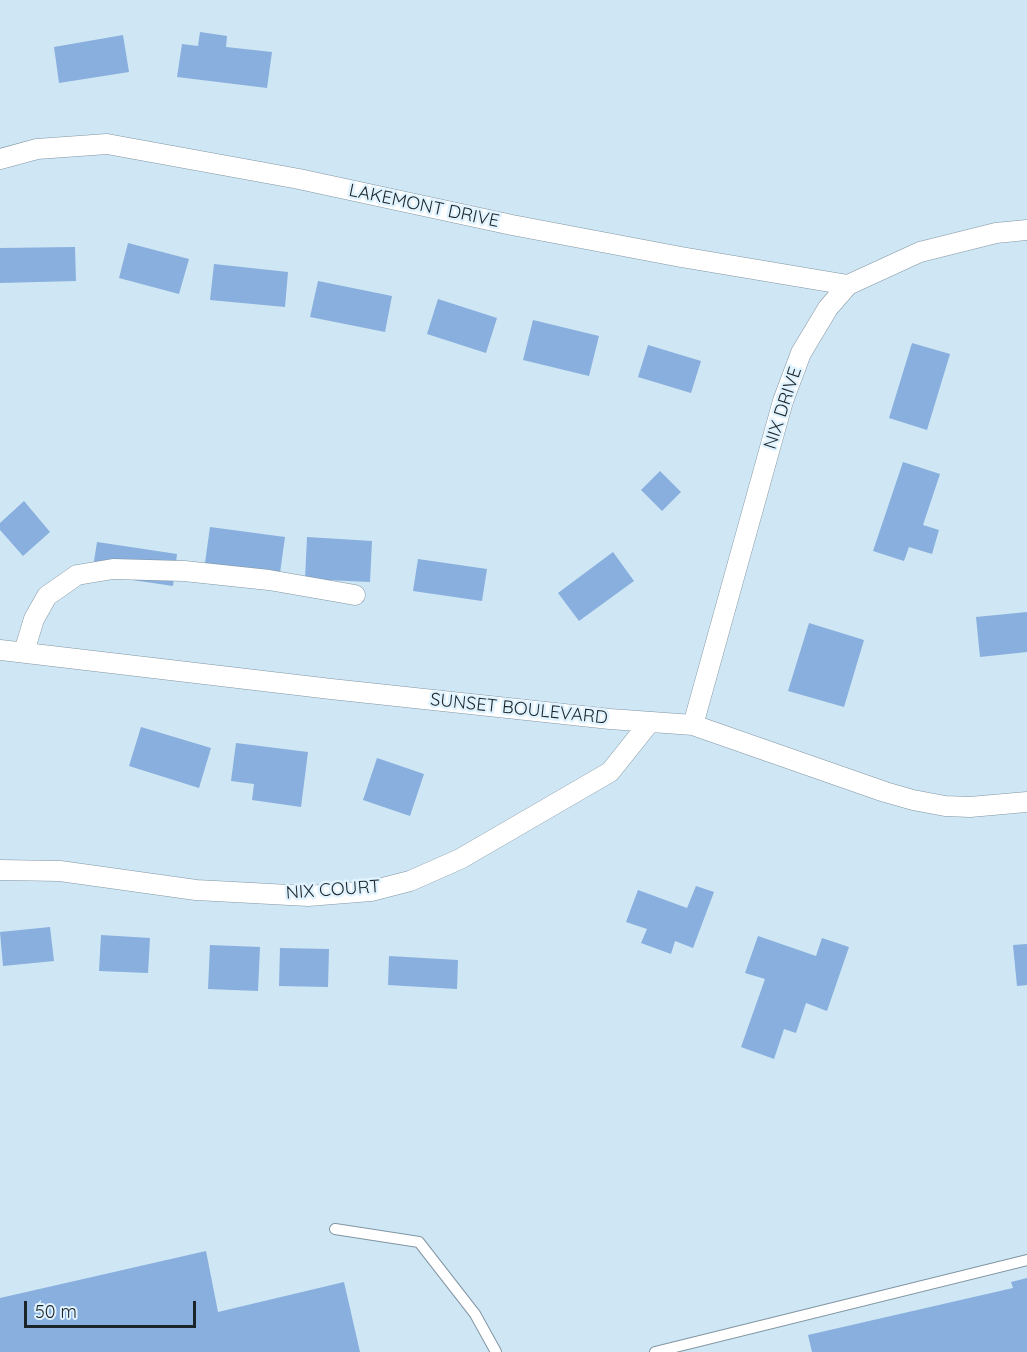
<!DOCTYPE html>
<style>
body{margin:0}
#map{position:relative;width:1027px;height:1352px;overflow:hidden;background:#cfe6f4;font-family:Quicksand,sans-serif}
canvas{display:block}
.scale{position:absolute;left:24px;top:1301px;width:172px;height:27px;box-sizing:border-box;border:3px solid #1b2429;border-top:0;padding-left:8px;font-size:18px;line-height:21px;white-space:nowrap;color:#1b2429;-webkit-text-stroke:4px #e0f3fe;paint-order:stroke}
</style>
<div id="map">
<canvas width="1027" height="1352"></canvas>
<div class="scale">50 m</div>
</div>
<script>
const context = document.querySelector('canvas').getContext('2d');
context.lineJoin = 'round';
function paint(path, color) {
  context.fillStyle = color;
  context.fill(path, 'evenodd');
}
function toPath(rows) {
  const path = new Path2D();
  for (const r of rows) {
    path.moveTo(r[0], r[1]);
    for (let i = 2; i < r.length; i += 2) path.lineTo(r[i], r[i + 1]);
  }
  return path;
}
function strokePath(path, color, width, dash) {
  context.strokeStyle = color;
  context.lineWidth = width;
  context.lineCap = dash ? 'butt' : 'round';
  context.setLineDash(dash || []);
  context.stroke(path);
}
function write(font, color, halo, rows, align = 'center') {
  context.font = font + ' Quicksand,sans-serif';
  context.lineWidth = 5;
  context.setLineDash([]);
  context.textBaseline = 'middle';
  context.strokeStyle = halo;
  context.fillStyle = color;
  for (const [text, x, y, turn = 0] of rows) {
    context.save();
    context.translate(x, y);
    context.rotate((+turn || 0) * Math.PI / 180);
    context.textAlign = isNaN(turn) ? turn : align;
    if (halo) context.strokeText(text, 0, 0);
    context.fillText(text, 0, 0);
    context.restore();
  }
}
paint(toPath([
 [200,32,227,36,226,47,272,52,267,88,177,77,182,44,198,46],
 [123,35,129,72,59,83,54,47],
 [128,243,189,259,179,294,119,278],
 [75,247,76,281,0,283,0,248],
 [214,264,288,272,285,307,210,300],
 [318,281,392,296,385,332,310,317],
 [438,299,497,318,486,353,427,334],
 [533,320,599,336,589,376,523,360],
 [912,343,950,354,927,430,889,418],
 [648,345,701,361,691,393,638,377],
 [903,462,940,474,923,525,939,530,932,554,909,547,904,561,873,551],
 [660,471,681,492,662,511,641,490],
 [24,501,50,532,23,556,0,530,0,523],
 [210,527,285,537,280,573,205,563],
 [307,537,372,541,370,582,305,579],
 [97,542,177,554,173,586,92,574],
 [613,552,634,581,579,621,558,593],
 [418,559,487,569,482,601,413,591],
 [1027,612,1027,652,980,657,976,617],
 [809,623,864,640,844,707,788,691],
 [141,727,211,748,199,788,129,766],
 [236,743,308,752,301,807,252,800,254,784,231,781],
 [377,758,424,774,410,816,363,800],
 [696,886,714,892,693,948,675,941,671,954,641,943,647,929,626,922,638,890,687,908],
 [50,927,54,961,3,966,0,932],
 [101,935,150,938,148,973,99,971],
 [758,936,816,956,822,938,849,947,827,1011,806,1003,796,1033,784,1029,774,1059,741,1047,765,979,745,973],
 [1027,944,1027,985,1017,986,1013,945],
 [210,945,260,947,258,991,208,989],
 [280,948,329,949,328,987,279,986],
 [389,956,458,960,457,989,388,985],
 [206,1251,218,1312,344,1282,360,1352,0,1352,0,1298],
 [1027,1278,1027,1352,812,1352,808,1335,1013,1288,1011,1282]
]), '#88afdd');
const lane = toPath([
 [335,1229,419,1242,475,1314,496,1352],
 [655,1352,1027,1260]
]);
const street = toPath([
 [0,159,37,149,107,144,299,179,512,225,681,257,848,285],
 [0,650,331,689,610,719,693,725,885,792,913,800,945,806,970,807,1027,802],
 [24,652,34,619,47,596,77,575,113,569,184,571,269,580,355,595],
 [693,725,783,401,801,353,828,308,848,285,920,252,996,233,1027,230],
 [0,870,60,871,196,890,308,896,371,891,410,881,460,859,610,772,650,722]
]);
strokePath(lane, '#8196a3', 12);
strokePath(street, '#8196a3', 21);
strokePath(lane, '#fff', 10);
strokePath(street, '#fff', 20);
write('18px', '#1b2429', '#e0f3fe', [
 ["LAKEMONT DRIVE",424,206,12],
 ["NIX DRIVE",783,408,-72],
 ["SUNSET BOULEVARD",519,709,6],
 ["NIX COURT",333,890,-4]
]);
</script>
